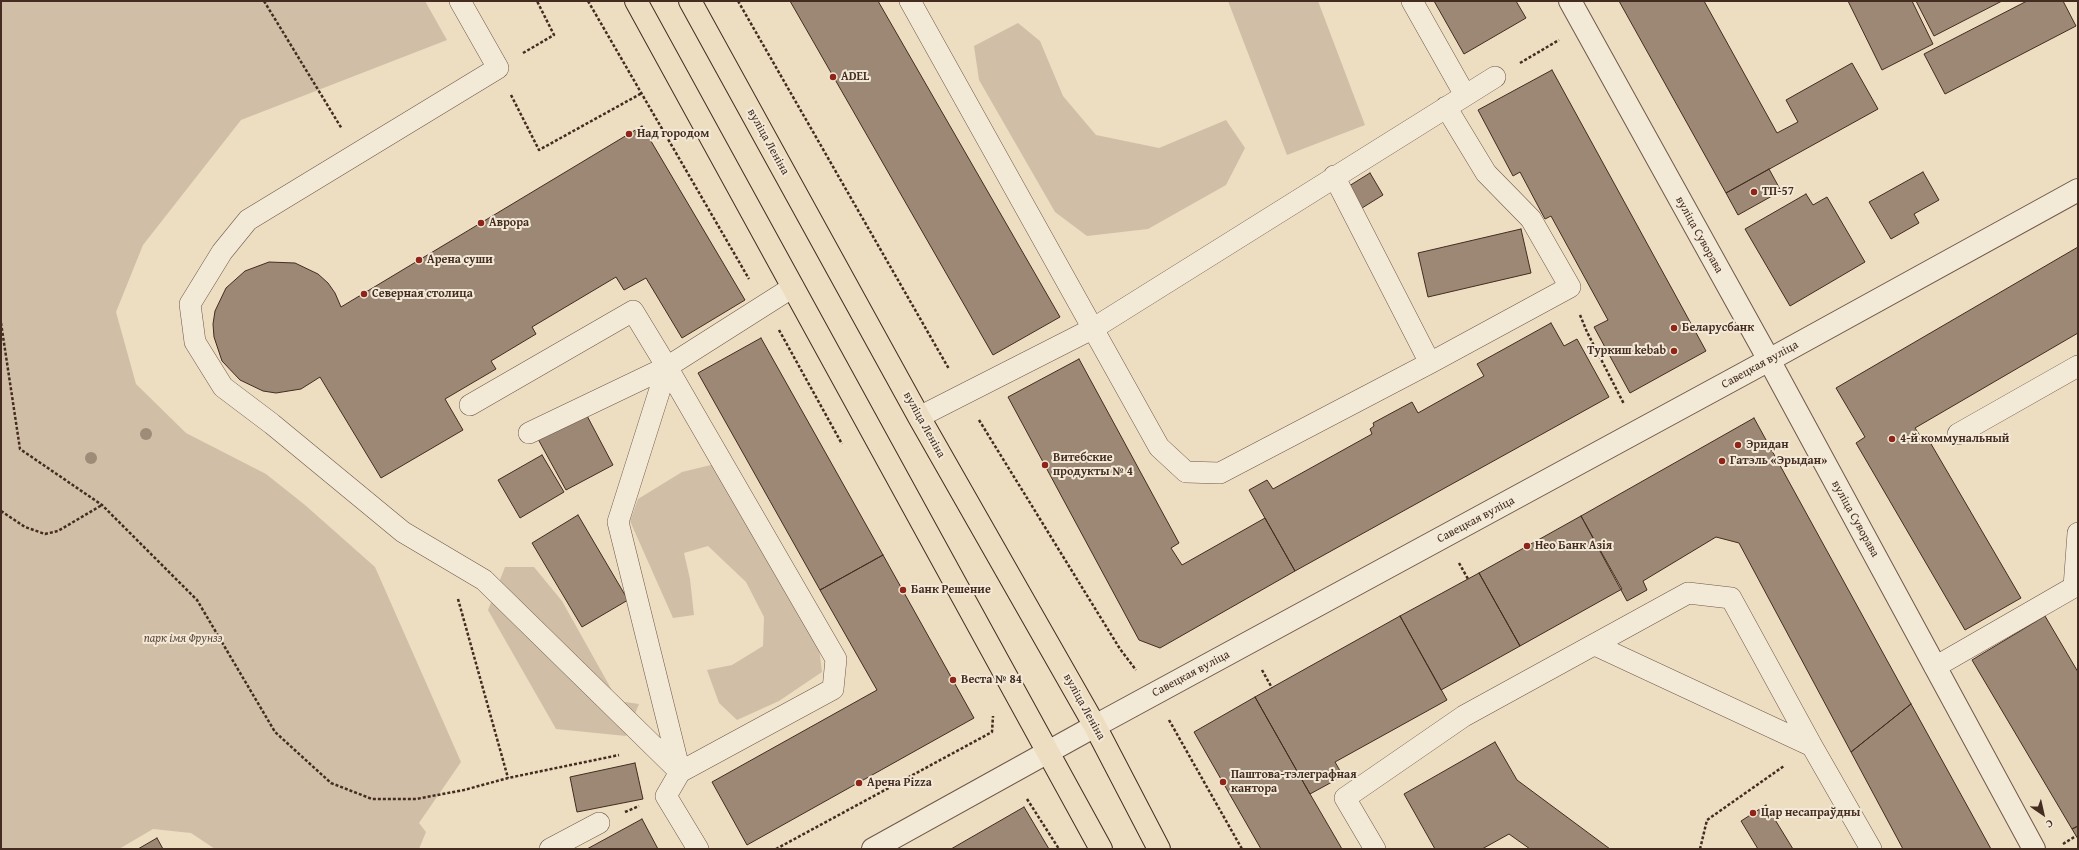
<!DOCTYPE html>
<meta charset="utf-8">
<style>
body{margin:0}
#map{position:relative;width:2079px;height:850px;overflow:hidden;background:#edddc1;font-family:"Gentium Book Plus",serif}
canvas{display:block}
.frame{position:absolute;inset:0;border:2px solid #442c21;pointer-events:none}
.north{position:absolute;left:2023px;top:794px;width:40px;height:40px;-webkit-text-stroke:3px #f3e9d7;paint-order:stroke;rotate:146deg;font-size:11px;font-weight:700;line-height:16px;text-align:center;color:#442c21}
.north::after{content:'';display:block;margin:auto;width:14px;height:18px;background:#442c21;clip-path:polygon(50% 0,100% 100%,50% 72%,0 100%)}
</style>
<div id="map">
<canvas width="2079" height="850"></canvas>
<div class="frame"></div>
<div class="north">С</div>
</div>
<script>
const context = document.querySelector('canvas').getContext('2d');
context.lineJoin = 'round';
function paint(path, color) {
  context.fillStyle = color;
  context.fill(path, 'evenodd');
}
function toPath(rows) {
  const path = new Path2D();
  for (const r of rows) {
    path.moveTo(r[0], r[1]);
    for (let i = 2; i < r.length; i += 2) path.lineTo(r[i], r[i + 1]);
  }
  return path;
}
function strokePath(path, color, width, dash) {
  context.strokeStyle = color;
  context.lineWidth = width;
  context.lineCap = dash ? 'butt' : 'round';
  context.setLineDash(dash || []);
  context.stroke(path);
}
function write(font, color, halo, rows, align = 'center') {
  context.font = font + ' "Gentium Book Plus",serif';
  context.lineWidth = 4;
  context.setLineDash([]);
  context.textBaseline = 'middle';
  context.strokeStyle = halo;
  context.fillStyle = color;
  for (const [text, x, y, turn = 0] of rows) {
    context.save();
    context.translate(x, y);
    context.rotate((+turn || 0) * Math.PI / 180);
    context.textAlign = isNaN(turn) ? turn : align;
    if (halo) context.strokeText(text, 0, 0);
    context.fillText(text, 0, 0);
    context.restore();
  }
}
paint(toPath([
 [1,1,425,1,447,40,241,120,143,245,116,312,136,384,186,433,266,474,305,505,375,567,461,762,419,823,426,832,419,849,215,849,191,833,153,829,119,849,1,849],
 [1228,1,1318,1,1365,125,1287,155],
 [1018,23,1040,41,1063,96,1096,135,1159,148,1226,120,1245,148,1226,185,1148,229,1087,236,1055,212,979,80,974,46],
 [715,464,819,648,822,672,779,701,737,720,719,703,707,670,732,665,763,646,764,617,746,582,708,546,684,553,690,579,694,615,673,618,630,521,638,499,682,472],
 [505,567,534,567,562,601,618,701,639,704,626,736,556,729,488,610]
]), '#d0bfa6');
const building = toPath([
 [790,1,878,1,1060,317,993,355,790,1],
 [1434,1,1516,1,1526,18,1464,54,1434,1],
 [1619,1,1704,1,1777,133,1798,122,1786,100,1852,63,1878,109,1726,193,1619,1],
 [1848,1,1912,1,1933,44,1882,70,1848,1],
 [1916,1,2002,1,1934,36,1916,1],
 [2027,1,2063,1,2076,26,1945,94,1924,54,2027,1],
 [1552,70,1706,351,1630,393,1594,327,1608,320,1551,216,1545,219,1520,172,1513,176,1478,110,1552,70],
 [642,126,745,300,682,338,646,278,624,290,616,277,532,327,536,334,491,361,496,369,445,399,463,430,381,478,320,377,301,389,276,393,263,391,240,380,222,361,214,337,213,324,215,311,226,288,245,271,269,262,295,263,318,274,328,283,335,293,341,307,642,126],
 [1769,169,1781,191,1738,215,1726,193,1769,169],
 [1923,172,1939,200,1914,214,1919,223,1891,239,1869,202,1923,172],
 [1370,173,1383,195,1362,208,1349,186,1370,173],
 [1806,194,1813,205,1827,197,1865,262,1790,306,1745,229,1806,194],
 [1521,229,1531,273,1428,297,1418,253,1521,229],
 [2078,247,2078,333,1915,428,1923,440,1927,437,2021,598,1965,630,1856,443,1865,437,1836,388,2078,247],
 [1551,323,1564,346,1577,339,1609,397,1295,571,1249,490,1267,480,1273,489,1372,434,1370,429,1374,426,1373,423,1412,402,1418,413,1484,376,1477,364,1551,323],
 [761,338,883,555,820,590,698,373,761,338],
 [1079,359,1179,543,1171,548,1182,565,1265,518,1295,571,1160,648,1139,640,1008,397,1079,359],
 [585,412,613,465,566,490,538,439,585,412],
 [1754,418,1911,704,1851,752,1739,543,1716,537,1643,581,1647,590,1627,601,1581,516,1754,418],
 [542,455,564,492,520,518,498,480,542,455],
 [578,515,628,600,582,627,532,543,578,515],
 [1581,516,1622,589,1520,646,1479,573,1581,516],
 [883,555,974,718,747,845,712,782,877,690,820,590,883,555],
 [1479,573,1520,646,1441,690,1400,616,1479,573],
 [1400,616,1447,700,1335,762,1343,776,1310,794,1255,697,1400,616],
 [2045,616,2078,672,2078,826,2072,829,1972,660,2045,616],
 [1255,697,1310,794,1342,849,1261,849,1194,732,1255,697],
 [1911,704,1991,849,1903,849,1851,752,1911,704],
 [1495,742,1517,780,1610,849,1530,849,1509,834,1482,849,1435,849,1404,794,1495,742],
 [635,763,643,799,577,812,570,777,635,763],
 [1766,805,1793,849,1758,849,1741,821,1766,805],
 [1024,807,1049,849,951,849,1024,807],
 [642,819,658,849,587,849,642,819],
 [2078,826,2078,839,2072,829,2078,826],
 [157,838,163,849,138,849,157,838]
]);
paint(building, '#9c8874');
strokePath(building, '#442c21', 1);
const service = toPath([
 [460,1,498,68,248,220,222,252,190,304,195,342,223,387,272,424,403,532,484,580,680,772,666,796,698,849],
 [910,1,1159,447,1186,472,1220,473,1430,363,1570,287,1531,219,1486,173,1446,107],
 [1412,1,1465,95],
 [1334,176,1430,363],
 [470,405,633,311,667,367,836,659,833,689,680,772,618,522,667,367],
 [919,417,1094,328,1495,77],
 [529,433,667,367,793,287],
 [1958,434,2078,366],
 [1595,645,1812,746],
 [1935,667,2074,587,2078,533],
 [550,849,599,823],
 [1375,849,1345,798,1464,716,1688,593,1731,598,1812,746,1871,849]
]);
const pedestrian = toPath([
 [1095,726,1769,360]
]);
const minor = toPath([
 [1570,1,1769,360,2034,849],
 [1769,360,2078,190]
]);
const tertiary = toPath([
 [873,849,1095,726]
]);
const primary = toPath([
 [636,1,1101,849],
 [690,1,919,417,1095,726,1159,849]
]);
strokePath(service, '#6e5849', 22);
strokePath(pedestrian, '#6e5849', 24);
strokePath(minor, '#6e5849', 24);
strokePath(tertiary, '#6e5849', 24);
strokePath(primary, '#442c21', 24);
strokePath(toPath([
 [264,1,342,129],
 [588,1,749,279],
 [738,1,949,369],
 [523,53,554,35,537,1],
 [1520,63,1559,40],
 [511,95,539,150,642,93],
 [1580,315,1587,332,1624,404],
 [1,323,20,449,102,505,197,600,275,732,331,783,372,799,416,799,464,790,508,778,619,755],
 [779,330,842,444],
 [979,420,1120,649,1136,670],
 [1,511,25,527,45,534,58,531,102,505],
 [1459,563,1468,579],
 [458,599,508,778],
 [1262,670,1272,688],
 [1169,720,1242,849],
 [1027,799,1059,849],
 [625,812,639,806],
 [2063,844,2076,836],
 [776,849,992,732,993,716],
 [1700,849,1707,820,1784,766]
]), '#442c21', 2.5, [3, 2]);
strokePath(service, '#f3e9d7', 21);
strokePath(pedestrian, '#f3e9d7', 22);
strokePath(minor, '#f3e9d7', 22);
strokePath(tertiary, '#f3e9d7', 22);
strokePath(primary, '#edddc1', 22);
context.fillStyle = '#9f8c78';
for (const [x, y] of [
 [146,434],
 [91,458]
]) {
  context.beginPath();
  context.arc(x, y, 6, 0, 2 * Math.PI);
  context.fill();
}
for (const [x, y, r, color] of [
 [833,77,4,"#8f2418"],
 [629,134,4,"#8f2418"],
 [1754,192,4,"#8f2418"],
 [481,223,4,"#8f2418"],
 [419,260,4,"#8f2418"],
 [364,294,4,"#8f2418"],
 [1674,328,4,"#8f2418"],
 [1674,351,4,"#8f2418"],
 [1892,439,4,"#8f2418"],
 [1738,445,4,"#8f2418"],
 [1722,461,4,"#8f2418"],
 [1045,465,4,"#8f2418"],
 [1527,546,4,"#8f2418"],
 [903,590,4,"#8f2418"],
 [953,680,4,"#8f2418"],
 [1223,782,4,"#8f2418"],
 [859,783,4,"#8f2418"],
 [1753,813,4,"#8f2418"]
]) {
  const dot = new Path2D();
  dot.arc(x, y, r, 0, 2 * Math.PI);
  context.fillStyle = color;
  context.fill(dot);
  strokePath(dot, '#f3e9d7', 1.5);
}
write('bold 12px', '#442c21', '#f3e9d7', [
 ["ADEL",841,77],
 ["Над городом",637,134],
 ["ТП-57",1762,192],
 ["Аврора",489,223],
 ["Арена суши",427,260],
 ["Северная столица",372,294],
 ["Беларусбанк",1682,328],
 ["Туркиш kebab",1666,351,"right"],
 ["4-й коммунальный",1900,439],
 ["Эридан",1746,445],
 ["Витебские",1053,458],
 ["продукты № 4",1053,472],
 ["Гатэль «Эрыдан»",1730,461],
 ["Нео Банк Азія",1535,546],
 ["Банк Решение",911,590],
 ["Веста № 84",961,680],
 ["Паштова-тэлеграфная",1231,775],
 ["кантора",1231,789],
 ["Арена Pizza",867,783],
 ["Цар несапраўдны",1761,813]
], 'left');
write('12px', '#442c21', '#f3e9d7', [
 ["вуліца Леніна",768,142,61],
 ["вуліца Суворава",1699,235,61],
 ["Савецкая вуліца",1760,365,-29],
 ["вуліца Леніна",924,425,61],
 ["вуліца Суворава",1855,519,61],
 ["Савецкая вуліца",1476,520,-28],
 ["Савецкая вуліца",1191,674,-28],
 ["вуліца Леніна",1084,707,61]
]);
write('italic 12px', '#60493c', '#f3e9d7', [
 ["парк імя Фрунзэ",183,639]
]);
</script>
